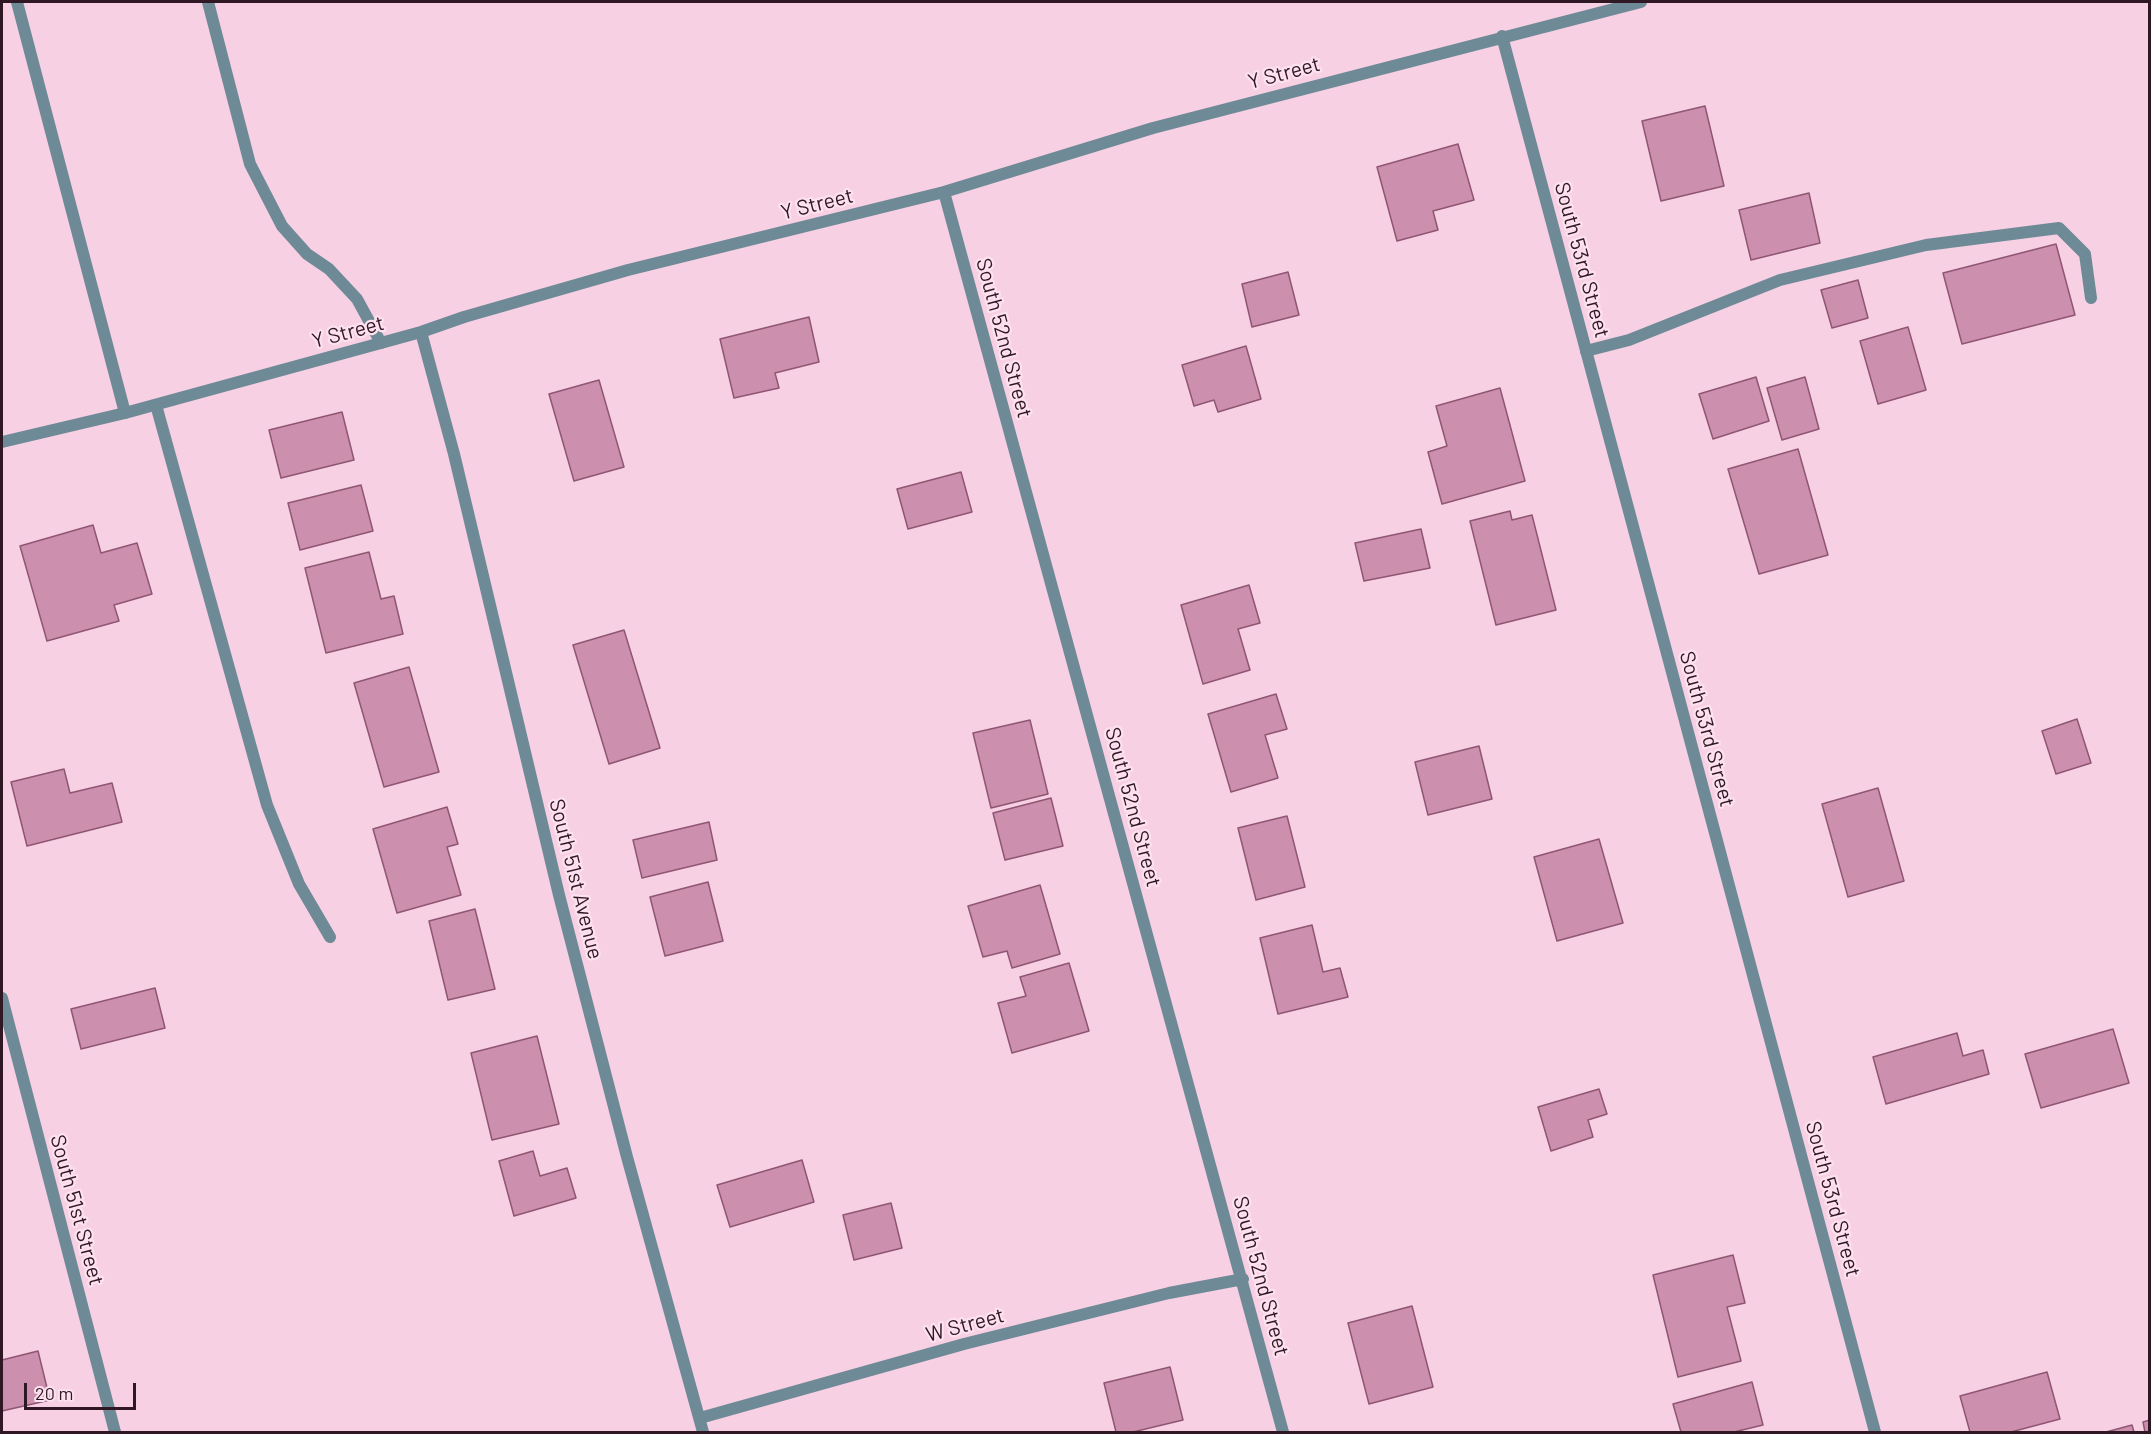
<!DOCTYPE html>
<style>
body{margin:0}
#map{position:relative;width:2151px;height:1434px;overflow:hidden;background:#f8d0e3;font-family:Barlow,sans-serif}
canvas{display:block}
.frame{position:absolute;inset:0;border:3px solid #2f1723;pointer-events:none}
.scale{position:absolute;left:24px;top:1383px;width:112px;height:27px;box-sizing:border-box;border:3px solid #2f1723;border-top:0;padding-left:8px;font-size:18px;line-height:21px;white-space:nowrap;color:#2f1723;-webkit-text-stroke:4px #fde1ee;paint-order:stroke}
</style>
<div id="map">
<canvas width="2151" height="1434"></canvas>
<div class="frame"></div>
<div class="scale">20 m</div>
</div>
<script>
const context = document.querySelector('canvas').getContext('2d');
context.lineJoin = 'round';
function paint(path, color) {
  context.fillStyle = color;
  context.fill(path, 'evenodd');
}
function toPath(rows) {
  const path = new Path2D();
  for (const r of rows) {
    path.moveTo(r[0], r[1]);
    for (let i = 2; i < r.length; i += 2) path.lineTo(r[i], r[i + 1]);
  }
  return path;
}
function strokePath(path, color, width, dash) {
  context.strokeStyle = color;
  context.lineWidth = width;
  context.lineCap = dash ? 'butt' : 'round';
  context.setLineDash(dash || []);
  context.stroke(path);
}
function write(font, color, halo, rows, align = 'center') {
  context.font = font + ' Barlow,sans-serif';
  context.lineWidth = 4.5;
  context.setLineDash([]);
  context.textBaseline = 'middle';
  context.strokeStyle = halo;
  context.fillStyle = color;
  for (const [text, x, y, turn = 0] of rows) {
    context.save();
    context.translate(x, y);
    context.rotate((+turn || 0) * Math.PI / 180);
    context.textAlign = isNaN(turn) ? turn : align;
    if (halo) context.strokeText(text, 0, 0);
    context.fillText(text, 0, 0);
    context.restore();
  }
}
const building = toPath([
 [1705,106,1724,186,1661,201,1642,121,1705,106],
 [1458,144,1474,200,1433,211,1438,230,1397,241,1377,167,1458,144],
 [1809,193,1820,243,1751,260,1739,210,1809,193],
 [2056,244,2075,315,1962,344,1943,273,2056,244],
 [1288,272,1299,315,1252,327,1242,284,1288,272],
 [1858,280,1868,318,1832,328,1821,290,1858,280],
 [809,317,819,362,775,373,779,388,734,398,720,339,809,317],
 [1908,327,1926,390,1878,404,1860,341,1908,327],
 [1246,346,1261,399,1218,412,1214,400,1194,406,1182,365,1246,346],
 [1756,377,1769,421,1713,439,1699,394,1756,377],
 [1805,377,1819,429,1782,440,1767,388,1805,377],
 [599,380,624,467,574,481,549,394,599,380],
 [1500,388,1525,481,1442,504,1428,452,1447,446,1436,406,1500,388],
 [342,412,354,460,281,478,269,430,342,412],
 [1798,449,1828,555,1759,574,1728,469,1798,449],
 [961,472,972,512,908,529,897,489,961,472],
 [361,485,373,531,300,550,288,503,361,485],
 [1510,511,1512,520,1532,515,1556,610,1496,625,1470,521,1510,511],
 [93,525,101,553,137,543,152,594,114,605,119,621,47,641,20,546,93,525],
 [1421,529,1430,568,1364,581,1355,543,1421,529],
 [369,552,381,599,394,596,403,634,326,653,305,568,369,552],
 [1249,585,1260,623,1238,629,1250,670,1203,684,1181,605,1249,585],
 [624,630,660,748,609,764,573,645,624,630],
 [409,667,439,772,384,787,354,683,409,667],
 [1276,694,1287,729,1265,735,1278,778,1231,792,1208,714,1276,694],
 [2077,719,2091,763,2056,774,2042,731,2077,719],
 [1030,720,1048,794,991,808,973,733,1030,720],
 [1479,746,1492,799,1428,815,1415,762,1479,746],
 [64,769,70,793,112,783,122,822,27,846,11,782,64,769],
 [1878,788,1904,881,1848,897,1822,804,1878,788],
 [1051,798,1063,846,1005,860,993,813,1051,798],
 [447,807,458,844,447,847,461,895,397,913,373,829,447,807],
 [1287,816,1305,887,1256,900,1238,828,1287,816],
 [709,822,717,860,642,878,633,840,709,822],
 [1599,839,1623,923,1557,941,1534,857,1599,839],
 [708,882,723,941,665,956,650,897,708,882],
 [1040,885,1060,954,1012,968,1007,951,983,957,968,906,1040,885],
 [475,909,495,989,448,1000,429,921,475,909],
 [1312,925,1323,972,1340,968,1348,997,1278,1014,1260,938,1312,925],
 [1069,963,1089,1031,1012,1053,998,1003,1026,996,1020,977,1069,963],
 [155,988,165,1028,81,1049,71,1009,155,988],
 [2113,1029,2129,1083,2041,1108,2025,1054,2113,1029],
 [1957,1033,1963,1056,1983,1050,1989,1074,1886,1104,1873,1057,1957,1033],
 [537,1036,559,1124,492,1140,471,1053,537,1036],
 [1599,1089,1607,1114,1588,1120,1593,1137,1551,1151,1538,1107,1599,1089],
 [533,1151,540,1176,567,1168,576,1198,514,1216,499,1161,533,1151],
 [802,1160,814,1202,730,1227,717,1185,802,1160],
 [891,1203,902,1248,854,1260,843,1215,891,1203],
 [1733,1255,1745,1303,1727,1307,1741,1361,1678,1377,1653,1275,1733,1255],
 [1412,1306,1433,1387,1369,1404,1348,1323,1412,1306],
 [38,1351,50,1400,2,1411,2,1360,38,1351],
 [1170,1367,1183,1420,1133,1432,1116,1432,1104,1383,1170,1367],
 [2047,1372,2060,1419,2011,1432,1970,1432,1960,1396,2047,1372],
 [1752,1382,1763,1425,1734,1432,1681,1432,1673,1404,1752,1382],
 [2150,1420,2150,1432,2145,1432,2143,1422,2150,1420],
 [2132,1425,2134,1432,2106,1432,2132,1425]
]);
paint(building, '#cd8fae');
strokePath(building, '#8f5673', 1.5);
strokePath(toPath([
 [17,2,125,413],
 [208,2,250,164,282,226,307,254,329,269,357,299,381,343],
 [1586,351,1629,340,1780,280,1926,245,2059,228,2085,254,2091,298],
 [156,405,267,805,299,884,330,937]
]), '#6e8a97', 12);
strokePath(toPath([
 [1502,36,1875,1432],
 [944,192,1283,1432],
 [421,332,454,454,559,895,627,1157,703,1432],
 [2,442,125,413,421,332,464,317,628,270,944,192,1153,128,1641,2],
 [2,998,115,1432],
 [700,1418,964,1344,1169,1293,1243,1279]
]), '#6e8a97', 12);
write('21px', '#2f1723', '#fde1ee', [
 ["Y Street",1284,73,-15],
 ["Y Street",817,204,-14],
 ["South 53rd Street",1582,260,75],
 ["Y Street",348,332,-15],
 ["South 52nd Street",1004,338,75],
 ["South 53rd Street",1707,729,75],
 ["South 52nd Street",1133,807,75],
 ["South 51st Avenue",576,879,76],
 ["South 53rd Street",1833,1199,75],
 ["South 51st Street",77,1210,75],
 ["South 52nd Street",1261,1276,75],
 ["W Street",965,1325,-15]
]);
</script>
